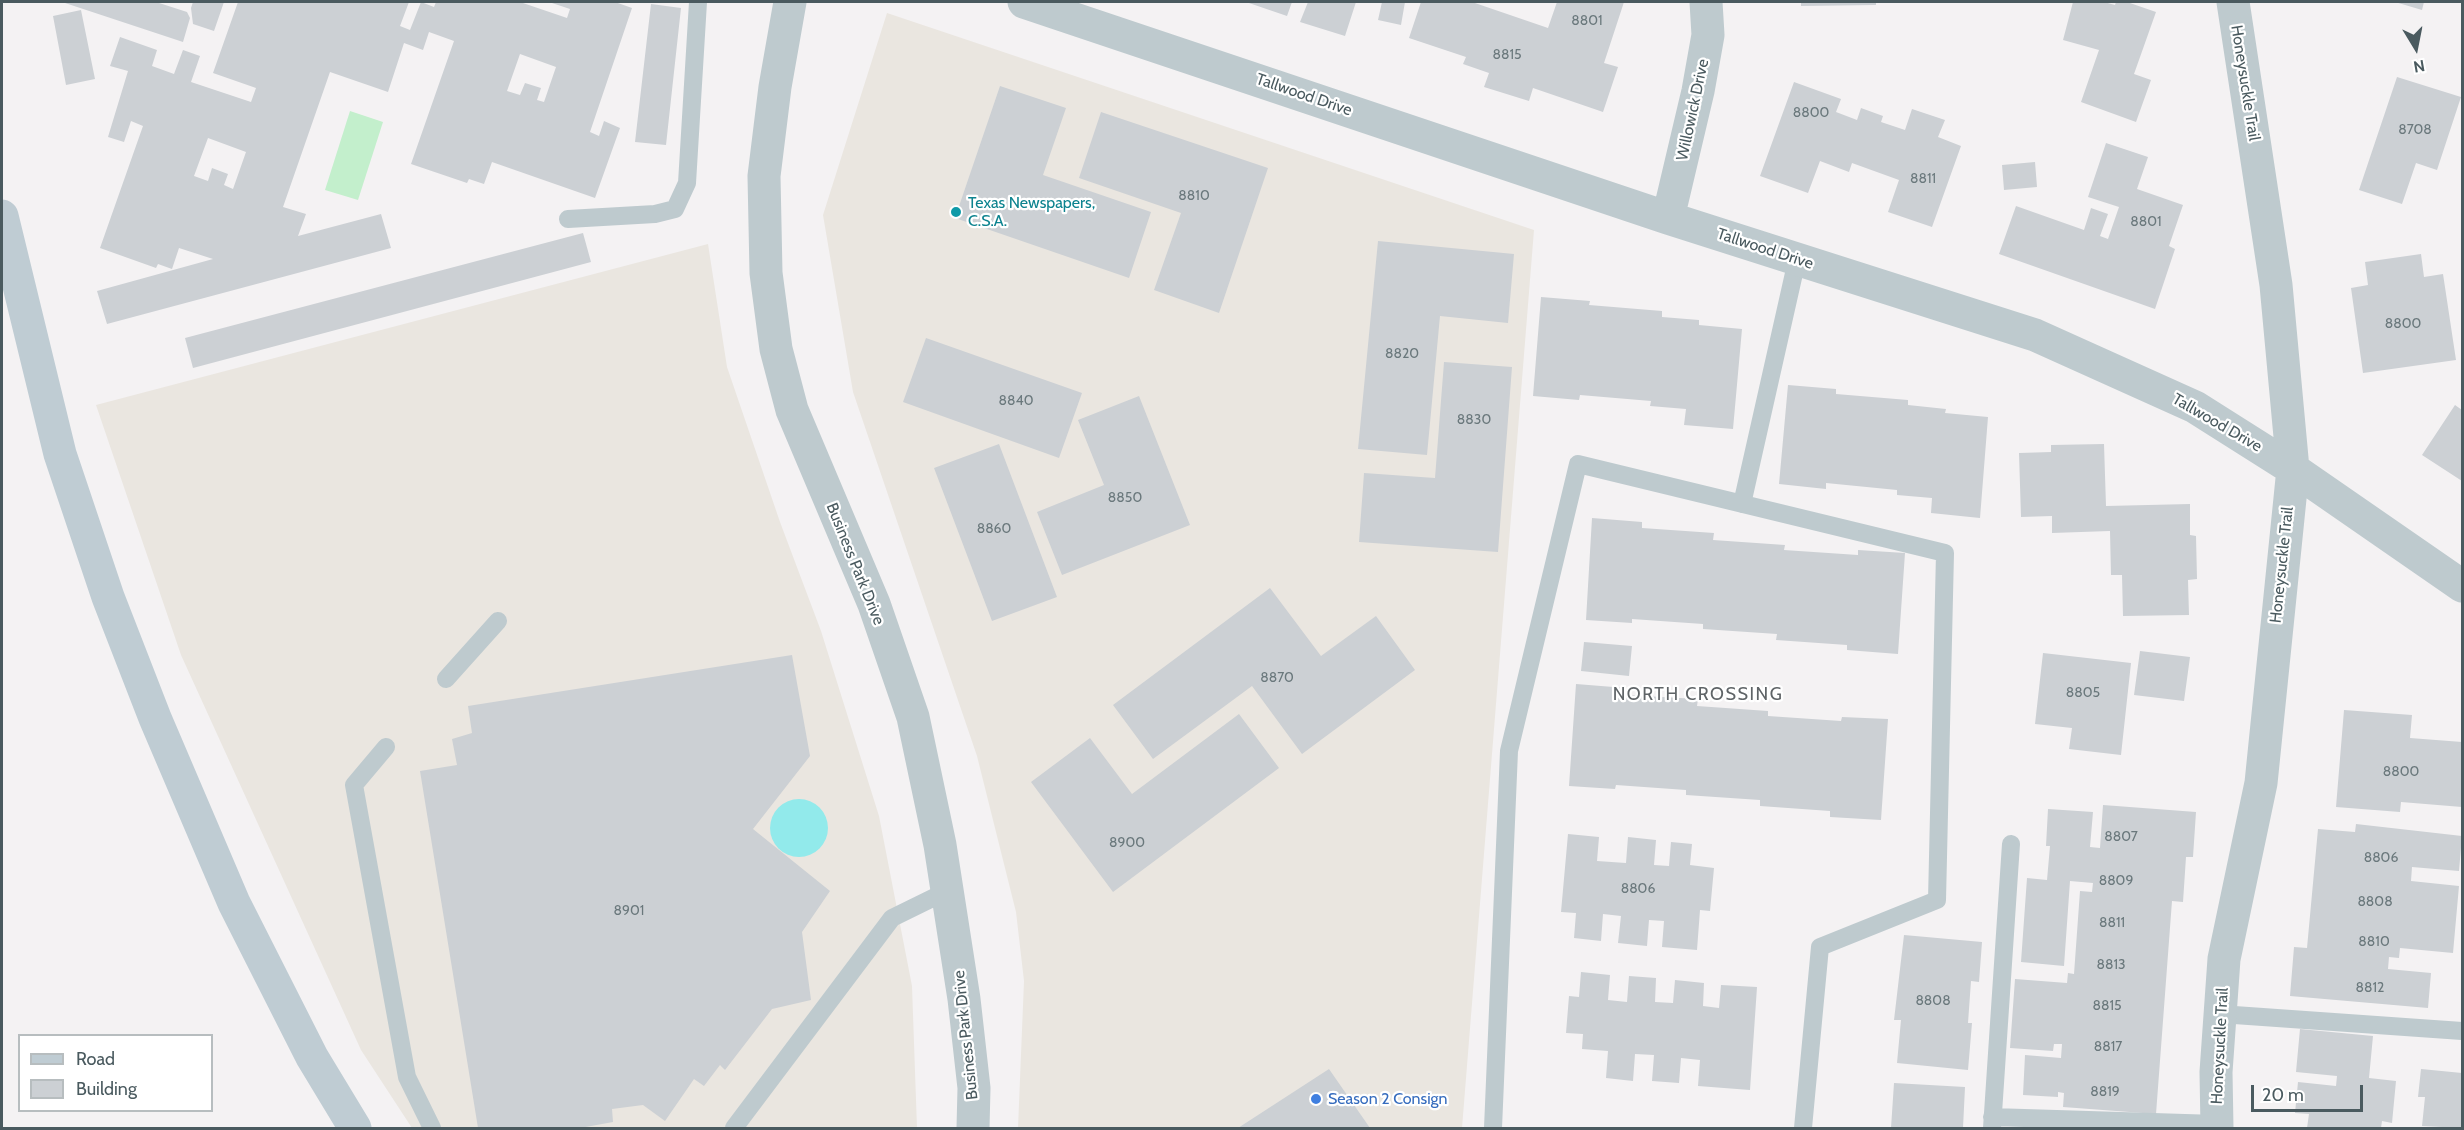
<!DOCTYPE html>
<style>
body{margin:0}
#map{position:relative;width:2464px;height:1130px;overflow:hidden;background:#f4f2f3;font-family:Cabin,sans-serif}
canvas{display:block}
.frame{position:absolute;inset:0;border:3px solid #4a5a5f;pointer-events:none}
.legend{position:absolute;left:18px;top:1034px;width:195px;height:78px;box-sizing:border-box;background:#fff;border:2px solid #b7bdbf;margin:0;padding:8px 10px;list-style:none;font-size:18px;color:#4a5a5f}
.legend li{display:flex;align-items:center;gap:12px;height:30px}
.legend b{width:30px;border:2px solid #b7bdbf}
.north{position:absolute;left:2386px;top:18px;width:60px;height:60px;-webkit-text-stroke:4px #fff;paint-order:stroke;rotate:170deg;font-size:16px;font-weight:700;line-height:24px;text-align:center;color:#4a5a5f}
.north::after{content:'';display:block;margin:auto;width:21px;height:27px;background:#4a5a5f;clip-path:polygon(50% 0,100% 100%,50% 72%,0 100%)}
.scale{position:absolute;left:2251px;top:1085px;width:112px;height:27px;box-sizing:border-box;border:3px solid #4a5a5f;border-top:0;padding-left:8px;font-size:18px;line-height:21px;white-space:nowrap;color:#4a5a5f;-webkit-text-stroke:4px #fff;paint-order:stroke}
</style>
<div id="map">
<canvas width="2464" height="1130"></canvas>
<div class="frame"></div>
<ul class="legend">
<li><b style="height:8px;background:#bfccd3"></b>Road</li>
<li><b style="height:16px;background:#ccd0d4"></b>Building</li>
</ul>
<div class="north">N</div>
<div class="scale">20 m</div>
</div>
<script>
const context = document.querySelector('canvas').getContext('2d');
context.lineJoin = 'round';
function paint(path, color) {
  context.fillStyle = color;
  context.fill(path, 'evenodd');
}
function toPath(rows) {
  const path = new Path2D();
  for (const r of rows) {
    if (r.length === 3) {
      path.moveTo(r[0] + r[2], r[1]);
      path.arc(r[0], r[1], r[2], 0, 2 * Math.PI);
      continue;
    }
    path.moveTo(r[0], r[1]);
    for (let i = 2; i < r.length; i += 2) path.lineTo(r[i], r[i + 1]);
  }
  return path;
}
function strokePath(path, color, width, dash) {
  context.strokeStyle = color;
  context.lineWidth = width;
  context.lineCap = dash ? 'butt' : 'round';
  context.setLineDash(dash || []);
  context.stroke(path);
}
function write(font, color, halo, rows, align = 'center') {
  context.font = font + ' Cabin,sans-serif';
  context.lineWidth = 4.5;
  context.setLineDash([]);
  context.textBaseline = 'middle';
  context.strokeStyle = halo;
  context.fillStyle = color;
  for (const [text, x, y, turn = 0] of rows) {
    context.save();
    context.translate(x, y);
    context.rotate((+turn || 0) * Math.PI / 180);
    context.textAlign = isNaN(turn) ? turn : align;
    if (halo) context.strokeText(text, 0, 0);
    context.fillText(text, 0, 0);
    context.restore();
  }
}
paint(toPath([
 [887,13,1534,230,1462,1128,1018,1128,1024,981,1016,912,977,756,853,392,823,215],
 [708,244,727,367,780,522,821,631,879,816,912,986,917,1128,412,1128,361,1050,181,655,96,405]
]), '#eae6e0');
paint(toPath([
 [350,111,383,122,358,200,325,190]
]), '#c3efcc');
paint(toPath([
 [799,828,29]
]), '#92eaeb');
paint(toPath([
 [62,2,156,2,187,12,190,18,183,42],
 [193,2,224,2,214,31,193,24,191,8],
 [238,2,409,2,400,26,410,30,421,2,434,7,436,2,520,2,567,18,570,9,549,2,615,2,632,8,590,132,599,136,604,121,620,128,595,198,492,162,484,184,469,179,467,183,411,164,454,41,429,32,423,50,404,43,388,92,330,72,283,207,306,214,298,236,381,214,391,248,107,324,97,291,213,259,179,248,172,269,158,264,156,268,100,248,143,126,131,121,124,142,108,137,128,71,110,66,120,37,157,50,152,66,174,74,183,50,200,56,191,82,251,102,256,88,213,73],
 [520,54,556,67,544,102,537,100,541,88,525,83,520,95,507,91],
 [208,138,246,152,233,189,224,185,228,174,212,168,208,181,194,176],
 [1246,2,1292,2,1287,16],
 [1308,2,1356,2,1345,36,1300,22],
 [1382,2,1405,2,1401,25,1378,20],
 [1421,2,1472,2,1548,28,1557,2,1624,2,1604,63,1618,67,1603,112,1533,88,1529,101,1484,87,1489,73,1463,64,1466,57,1409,38],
 [1801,2,1876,2,1876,5,1801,6],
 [2073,2,2104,2,2115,5,2116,2,2127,2,2156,12,2134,74,2151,80,2136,122,2081,102,2099,50,2063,40],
 [2395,2,2424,2,2422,10],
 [651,4,681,8,666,145,635,142],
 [81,10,95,79,66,85,53,16],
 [2397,77,2461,97,2437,170,2416,163,2402,204,2359,190],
 [1794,82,1841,99,1836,112,1857,120,1861,108,1883,116,1881,122,1905,130,1912,109,1945,120,1938,137,1961,146,1932,227,1888,212,1899,180,1852,163,1849,172,1820,161,1808,193,1760,176],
 [1000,86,1066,108,1043,175,1151,212,1129,278,955,218],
 [1101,112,1268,168,1219,313,1154,290,1181,213,1079,178],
 [2106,143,2148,157,2137,189,2183,205,2169,246,2175,249,2155,309,1999,254,2016,206,2084,230,2091,208,2108,214,2100,236,2108,239,2119,207,2088,197],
 [2035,162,2037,187,2004,190,2002,165],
 [583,233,591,262,193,368,185,338],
 [1378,241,1514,254,1508,323,1440,316,1427,455,1358,449],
 [2421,254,2424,277,2443,274,2456,360,2363,373,2351,288,2368,285,2365,262],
 [1541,297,1590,301,1589,305,1662,311,1662,317,1699,320,1699,325,1742,329,1733,429,1684,425,1686,409,1650,406,1651,401,1580,395,1579,400,1533,396],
 [926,338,1082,393,1059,458,903,402],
 [1444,362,1512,367,1498,552,1359,542,1364,473,1435,478],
 [1788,385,1836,389,1836,394,1908,400,1908,405,1946,409,1945,413,1988,417,1980,518,1931,513,1932,498,1897,495,1897,490,1826,483,1826,489,1779,484],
 [1139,396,1190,525,1062,575,1037,512,1104,485,1078,420],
 [2455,405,2462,410,2462,481,2422,455],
 [999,444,1057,597,992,621,934,468],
 [2104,444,2106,506,2190,504,2190,535,2196,536,2197,579,2188,580,2189,615,2123,616,2122,575,2111,575,2110,531,2052,533,2052,516,2021,517,2019,453,2051,452,2051,445],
 [1592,518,1642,522,1642,528,1714,533,1713,540,1785,545,1784,550,1858,555,1858,550,1905,553,1898,654,1847,650,1847,645,1776,640,1777,634,1703,629,1703,624,1632,619,1632,623,1586,620],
 [1270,588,1321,656,1376,616,1415,670,1302,754,1252,686,1153,759,1113,705],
 [1584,642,1632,646,1629,676,1581,671],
 [2140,651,2190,657,2184,701,2134,695],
 [2043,653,2131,663,2121,755,2069,749,2072,728,2035,724],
 [792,655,810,756,753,829,830,891,802,932,811,1000,772,1009,725,1070,720,1065,704,1086,694,1079,665,1121,643,1105,612,1109,613,1122,580,1128,478,1128,420,771,457,765,452,739,472,733,468,706],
 [1576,684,1626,688,1626,695,1698,699,1697,706,1768,711,1768,716,1841,721,1842,717,1888,719,1881,820,1830,817,1830,811,1760,806,1760,800,1686,795,1686,790,1616,785,1615,789,1569,786],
 [2344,710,2412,715,2410,738,2462,742,2462,807,2401,802,2400,812,2336,807],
 [1239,714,1279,768,1113,892,1031,782,1090,738,1132,794],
 [2103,805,2196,812,2193,857,2186,857,2183,902,2172,901,2156,1114,2063,1107,2064,1093,2058,1092,2058,1097,2023,1095,2025,1055,2061,1058,2062,1044,2054,1044,2053,1051,2010,1048,2015,979,2067,983,2068,973,2074,974,2080,891,2092,892,2093,883,2070,881,2064,966,2021,962,2027,878,2047,880,2050,846,2046,846,2048,809,2093,812,2090,847,2100,848],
 [2356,824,2462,836,2459,871,2412,867,2411,881,2459,886,2453,953,2400,948,2399,958,2389,957,2388,969,2431,973,2428,1008,2290,996,2294,947,2307,948,2318,829,2355,832],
 [1568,834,1599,837,1597,861,1626,863,1628,837,1656,840,1654,865,1669,866,1671,842,1692,844,1690,865,1714,868,1710,911,1700,910,1697,950,1662,947,1664,921,1649,920,1647,946,1618,943,1621,916,1603,914,1601,941,1574,938,1576,913,1561,912],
 [1904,935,1982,942,1979,982,1971,981,1968,1023,1972,1023,1968,1070,1897,1063,1901,1020,1894,1020],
 [1581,972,1610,975,1608,1000,1627,1002,1629,976,1656,978,1655,1002,1673,1003,1675,980,1704,983,1703,1006,1719,1008,1721,985,1757,987,1750,1090,1698,1086,1700,1060,1681,1058,1679,1083,1652,1081,1654,1055,1635,1054,1633,1081,1606,1078,1608,1051,1582,1049,1583,1034,1566,1033,1569,996,1579,997],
 [2300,1029,2373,1036,2369,1078,2396,1081,2392,1123,2382,1121,2381,1128,2307,1128,2309,1114,2295,1113,2298,1082,2336,1086,2337,1076,2296,1072],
 [1329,1069,1370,1128,1238,1128],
 [2421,1069,2462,1073,2462,1128,2422,1126,2425,1097,2418,1097],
 [1894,1083,1965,1087,1963,1128,1891,1128]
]), '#ccd0d4');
strokePath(toPath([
 [568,219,655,214,675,209,687,183,698,2],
 [1742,504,1797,260],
 [446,679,498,621],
 [386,747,354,785,407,1077,432,1128],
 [2220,1014,2462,1031],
 [1992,1117,2217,1124],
 [734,1128,892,918,947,891],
 [1493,1128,1509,751,1578,464,1945,553,1937,900,1820,947,1803,1128],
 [1992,1128,2011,844]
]), '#becace', 18);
strokePath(toPath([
 [790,2,775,87,764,176,766,273,776,349,792,410,874,604,913,717,940,845,964,999,974,1088,973,1128],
 [1024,2,1668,218,2035,335,2195,407,2293,469,2462,586],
 [1668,218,1698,91,1708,35,1706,2],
 [2217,1128,2216,1072,2224,959,2261,783,2293,469,2276,285,2233,2]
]), '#becace', 33);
strokePath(toPath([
 [2,216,60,454,108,597,155,718,234,903,312,1057,355,1128]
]), '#bfccd3', 33);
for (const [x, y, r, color] of [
 [956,212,6,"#0f9aa8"],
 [1316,1099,6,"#3f7fe0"]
]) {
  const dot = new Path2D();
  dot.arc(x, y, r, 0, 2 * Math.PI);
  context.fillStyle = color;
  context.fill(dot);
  strokePath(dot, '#fff', 2);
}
write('14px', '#6a787c', null, [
 ["8801",1587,21],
 ["8815",1507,55],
 ["8800",1811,113],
 ["8708",2415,130],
 ["8811",1923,179],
 ["8810",1194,196],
 ["8801",2146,222],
 ["8800",2403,324],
 ["8820",1402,354],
 ["8840",1016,401],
 ["8830",1474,420],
 ["8850",1125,498],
 ["8860",994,529],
 ["8870",1277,678],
 ["8805",2083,693],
 ["8800",2401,772],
 ["8807",2121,837],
 ["8900",1127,843],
 ["8806",2381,858],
 ["8809",2116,881],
 ["8806",1638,889],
 ["8808",2375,902],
 ["8901",629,911],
 ["8811",2112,923],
 ["8810",2374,942],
 ["8813",2111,965],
 ["8812",2370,988],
 ["8808",1933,1001],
 ["8815",2107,1006],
 ["8817",2108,1047],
 ["8819",2105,1092]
]);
write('16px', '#4a5a5f', '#fff', [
 ["Honeysuckle Trail",2245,83,81],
 ["Tallwood Drive",1304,95,19],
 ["Willowick Drive",1693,110,-78],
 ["Tallwood Drive",1765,249,18],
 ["Tallwood Drive",2217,423,30],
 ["Business Park Drive",855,564,68],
 ["Honeysuckle Trail",2282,565,-84],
 ["Business Park Drive",966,1035,-96],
 ["Honeysuckle Trail",2220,1046,-87]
]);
write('16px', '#0d838f', '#fff', [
 ["Texas Newspapers,",968,203],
 ["C.S.A.",968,221]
], 'left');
write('16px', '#366cbe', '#fff', [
 ["Season 2 Consign",1328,1099]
], 'left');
context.letterSpacing = '1.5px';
write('18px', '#5f6467', '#fff', [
 ["NORTH CROSSING",1698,695]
]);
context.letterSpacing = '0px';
</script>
